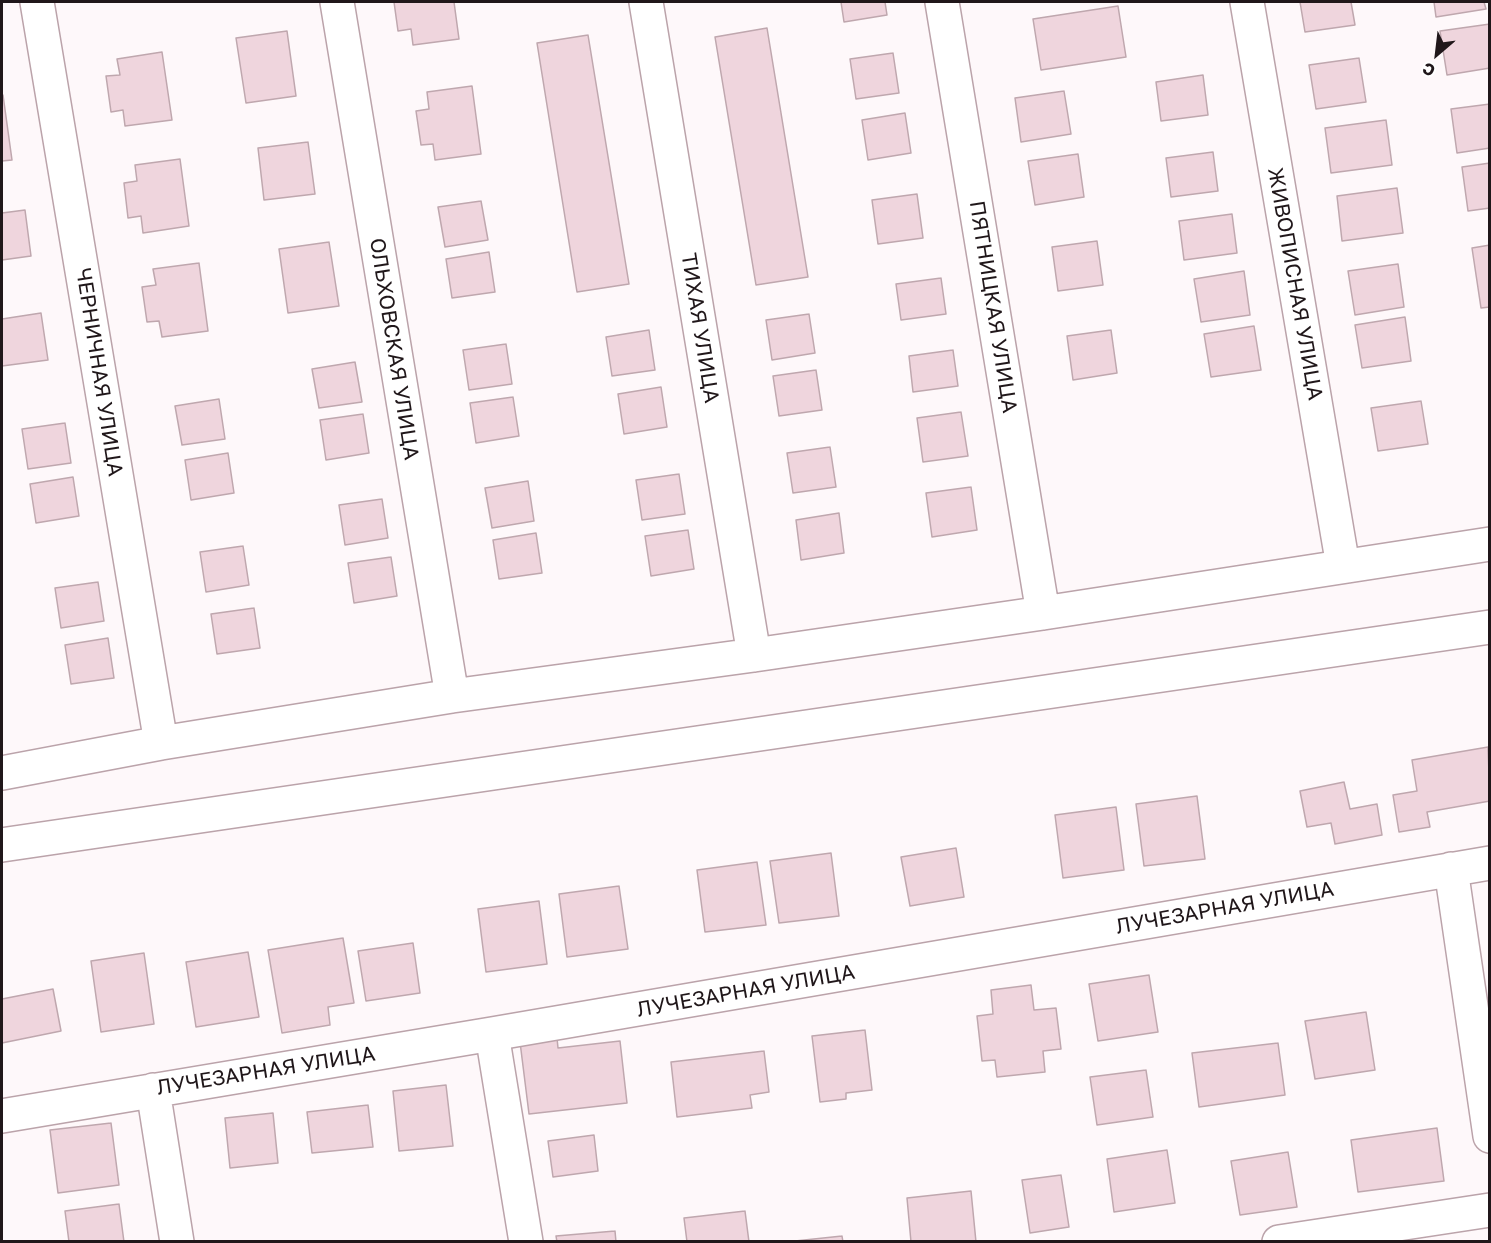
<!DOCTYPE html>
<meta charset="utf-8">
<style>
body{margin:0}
#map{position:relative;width:1491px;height:1243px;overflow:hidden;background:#fef8fa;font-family:"Golos Text",sans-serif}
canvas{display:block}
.frame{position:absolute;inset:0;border:3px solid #20171a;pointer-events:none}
.north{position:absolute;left:1407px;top:24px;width:60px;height:60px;-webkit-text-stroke:4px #fff;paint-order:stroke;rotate:208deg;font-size:16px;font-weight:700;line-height:24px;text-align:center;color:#20171a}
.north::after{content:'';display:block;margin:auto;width:21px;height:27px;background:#20171a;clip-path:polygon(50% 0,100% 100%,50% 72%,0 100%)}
</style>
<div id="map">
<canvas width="1491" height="1243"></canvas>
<div class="frame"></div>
<div class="north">С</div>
</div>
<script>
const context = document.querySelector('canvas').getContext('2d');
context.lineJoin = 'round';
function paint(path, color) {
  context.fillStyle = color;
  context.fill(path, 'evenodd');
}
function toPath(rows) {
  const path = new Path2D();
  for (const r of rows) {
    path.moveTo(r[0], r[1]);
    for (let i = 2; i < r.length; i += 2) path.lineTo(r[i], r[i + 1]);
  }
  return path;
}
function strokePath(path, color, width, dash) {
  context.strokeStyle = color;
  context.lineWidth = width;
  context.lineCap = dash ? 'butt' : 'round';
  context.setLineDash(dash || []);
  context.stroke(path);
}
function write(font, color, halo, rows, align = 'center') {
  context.font = font + ' "Golos Text",sans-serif';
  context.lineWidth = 4.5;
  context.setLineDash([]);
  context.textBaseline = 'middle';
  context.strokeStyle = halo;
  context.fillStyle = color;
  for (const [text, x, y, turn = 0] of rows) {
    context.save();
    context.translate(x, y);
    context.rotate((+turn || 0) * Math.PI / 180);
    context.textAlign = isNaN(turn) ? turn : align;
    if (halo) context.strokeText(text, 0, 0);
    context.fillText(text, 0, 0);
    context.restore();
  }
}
const building = toPath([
 [394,2,454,2,459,39,413,45,411,29,398,31,394,2],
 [841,2,885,2,887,15,844,22,841,2],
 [1300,2,1351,2,1355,25,1305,32,1300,2],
 [1434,2,1484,2,1486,9,1436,17,1434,2],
 [1118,6,1126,57,1041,70,1033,19,1118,6],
 [1490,24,1490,68,1447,75,1440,31,1490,24],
 [767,28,808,277,756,285,715,37,767,28],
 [287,31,296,96,246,103,236,38,287,31],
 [588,35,629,284,577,292,537,43,588,35],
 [162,52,172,120,125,126,123,110,111,112,106,76,120,75,117,59,162,52],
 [893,53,899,93,856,99,850,59,893,53],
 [1359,58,1366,102,1316,109,1309,65,1359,58],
 [1203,75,1208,115,1161,121,1156,82,1203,75],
 [472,86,481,154,435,160,433,144,421,145,416,111,429,109,427,92,472,86],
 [1064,91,1071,134,1021,142,1015,98,1064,91],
 [2,95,3,95,12,160,2,161,2,95],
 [1490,104,1490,148,1457,153,1451,109,1490,104],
 [905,113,911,153,868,160,862,120,905,113],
 [1386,120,1392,165,1331,173,1325,128,1386,120],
 [308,142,315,194,264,200,258,148,308,142],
 [1213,152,1218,191,1171,197,1166,158,1213,152],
 [1078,154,1084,197,1035,205,1028,161,1078,154],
 [180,159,189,226,143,233,141,216,128,218,124,183,137,181,135,165,180,159],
 [1490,163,1490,208,1468,211,1462,167,1490,163],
 [1397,188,1403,233,1342,241,1337,196,1397,188],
 [917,194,923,238,878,244,872,200,917,194],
 [481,201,488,240,445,247,438,207,481,201],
 [25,210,31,256,2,260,2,213,25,210],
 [1232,214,1237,253,1184,260,1179,221,1232,214],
 [1097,241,1103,285,1058,291,1052,247,1097,241],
 [329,242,339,306,288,313,279,249,329,242],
 [1490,245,1490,307,1481,308,1472,248,1490,245],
 [489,252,495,292,452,298,446,259,489,252],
 [199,263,208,331,162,337,159,321,147,322,142,287,156,285,153,269,199,263],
 [1398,264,1404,307,1355,315,1348,271,1398,264],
 [1244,271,1250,315,1201,322,1194,279,1244,271],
 [941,278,946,314,901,320,896,284,941,278],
 [41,313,48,360,2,366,2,319,41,313],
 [809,314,815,353,772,360,766,320,809,314],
 [1405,317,1411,361,1362,368,1355,325,1405,317],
 [1254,326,1261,370,1211,377,1204,334,1254,326],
 [649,330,655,370,612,376,606,337,649,330],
 [1111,330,1117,373,1073,380,1067,336,1111,330],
 [506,344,512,384,469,390,463,350,506,344],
 [953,350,958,386,913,392,909,356,953,350],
 [355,362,362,402,319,408,312,369,355,362],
 [816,370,822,410,779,416,773,376,816,370],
 [661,387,667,427,624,434,618,394,661,387],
 [513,397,519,436,476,443,470,403,513,397],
 [219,399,225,439,182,445,175,406,219,399],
 [1421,401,1428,444,1378,451,1371,408,1421,401],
 [961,412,968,456,923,462,917,418,961,412],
 [363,414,369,453,326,460,320,420,363,414],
 [65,423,71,463,28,469,22,429,65,423],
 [830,447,836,487,793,493,787,453,830,447],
 [228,453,234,493,191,500,185,460,228,453],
 [679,474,685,514,642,520,636,480,679,474],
 [73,477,79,516,36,523,30,484,73,477],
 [528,481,534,521,492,528,485,488,528,481],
 [971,487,977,530,932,537,926,493,971,487],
 [382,499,388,538,345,545,339,505,382,499],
 [839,513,844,553,801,560,796,520,839,513],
 [688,530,694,569,651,576,645,536,688,530],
 [536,533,542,573,499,579,493,540,536,533],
 [243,546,249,585,206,592,200,552,243,546],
 [391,557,397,596,354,603,348,563,391,557],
 [98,582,104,621,61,628,55,588,98,582],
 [254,608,260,648,217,654,211,614,254,608],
 [108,638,114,678,71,684,65,645,108,638],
 [1488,747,1490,801,1427,812,1430,827,1399,832,1393,795,1417,791,1412,760,1488,747],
 [1344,782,1350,809,1377,804,1382,835,1335,844,1331,823,1307,827,1300,791,1344,782],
 [1197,796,1205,859,1144,866,1136,804,1197,796],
 [1116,807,1124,870,1063,878,1055,815,1116,807],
 [956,848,964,897,910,906,901,857,956,848],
 [831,853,839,916,779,923,770,861,831,853],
 [757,862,766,925,705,932,697,870,757,862],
 [619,886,628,949,567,957,559,894,619,886],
 [539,901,547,964,486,972,478,909,539,901],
 [343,938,354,1003,328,1007,330,1025,282,1033,268,950,343,938],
 [413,943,420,993,366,1001,358,951,413,943],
 [248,952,259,1017,196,1027,186,962,248,952],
 [144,953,154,1024,101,1032,91,961,144,953],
 [1149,975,1158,1032,1098,1041,1089,984,1149,975],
 [1031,985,1034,1010,1056,1008,1061,1049,1043,1051,1045,1072,997,1077,995,1060,982,1061,977,1016,993,1014,991,990,1031,985],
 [53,989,61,1031,2,1043,2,999,53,989],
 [1366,1012,1375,1070,1315,1079,1305,1021,1366,1012],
 [865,1030,872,1090,846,1093,846,1099,820,1102,812,1036,865,1030],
 [557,1038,558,1048,620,1041,627,1103,529,1114,520,1042,557,1038],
 [1278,1043,1285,1095,1199,1107,1192,1053,1278,1043],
 [764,1051,769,1092,750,1095,752,1108,677,1117,671,1062,764,1051],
 [1146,1070,1153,1117,1097,1125,1090,1077,1146,1070],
 [446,1085,453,1146,399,1151,393,1091,446,1085],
 [368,1105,373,1147,312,1153,307,1112,368,1105],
 [273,1113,278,1163,230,1168,225,1118,273,1113],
 [111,1123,119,1185,58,1193,50,1130,111,1123],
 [1437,1128,1444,1181,1358,1192,1351,1140,1437,1128],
 [594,1135,598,1171,553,1177,548,1141,594,1135],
 [1167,1150,1175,1203,1114,1212,1107,1159,1167,1150],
 [1288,1152,1297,1207,1240,1215,1231,1161,1288,1152],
 [1061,1175,1069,1227,1030,1233,1022,1180,1061,1175],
 [971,1191,976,1242,911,1242,907,1198,971,1191],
 [119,1204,124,1242,69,1242,65,1211,119,1204],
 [745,1211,749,1242,687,1242,684,1218,745,1211],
 [615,1231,616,1242,557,1242,556,1236,615,1231],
 [842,1236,843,1242,795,1241,842,1236]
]);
paint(building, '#efd5dd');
strokePath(building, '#bfa7ae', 1.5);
const minor = toPath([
 [37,2,161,743],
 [337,2,452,696],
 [646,2,754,655],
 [942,2,1043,613],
 [1247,2,1343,566],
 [2,773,161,743,452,696,754,655,1043,613,1490,544],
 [2,845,1490,627],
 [1451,869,1490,1136],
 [492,1034,526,1242],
 [153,1090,177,1242],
 [2,1116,492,1034,1490,863],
 [1279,1242,1490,1210]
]);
strokePath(minor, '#bba3aa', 36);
strokePath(minor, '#fff', 33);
write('21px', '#20171a', '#fff', [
 ["ЖИВОПИСНАЯ УЛИЦА",1295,284,80],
 ["ПЯТНИЦКАЯ УЛИЦА",993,307,81],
 ["ТИХАЯ УЛИЦА",700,328,81],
 ["ОЛЬХОВСКАЯ УЛИЦА",394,349,81],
 ["ЧЕРНИЧНАЯ УЛИЦА",99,372,81],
 ["ЛУЧЕЗАРНАЯ УЛИЦА",1225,908,-10],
 ["ЛУЧЕЗАРНАЯ УЛИЦА",746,991,-10],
 ["ЛУЧЕЗАРНАЯ УЛИЦА",266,1071,-9]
]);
</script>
